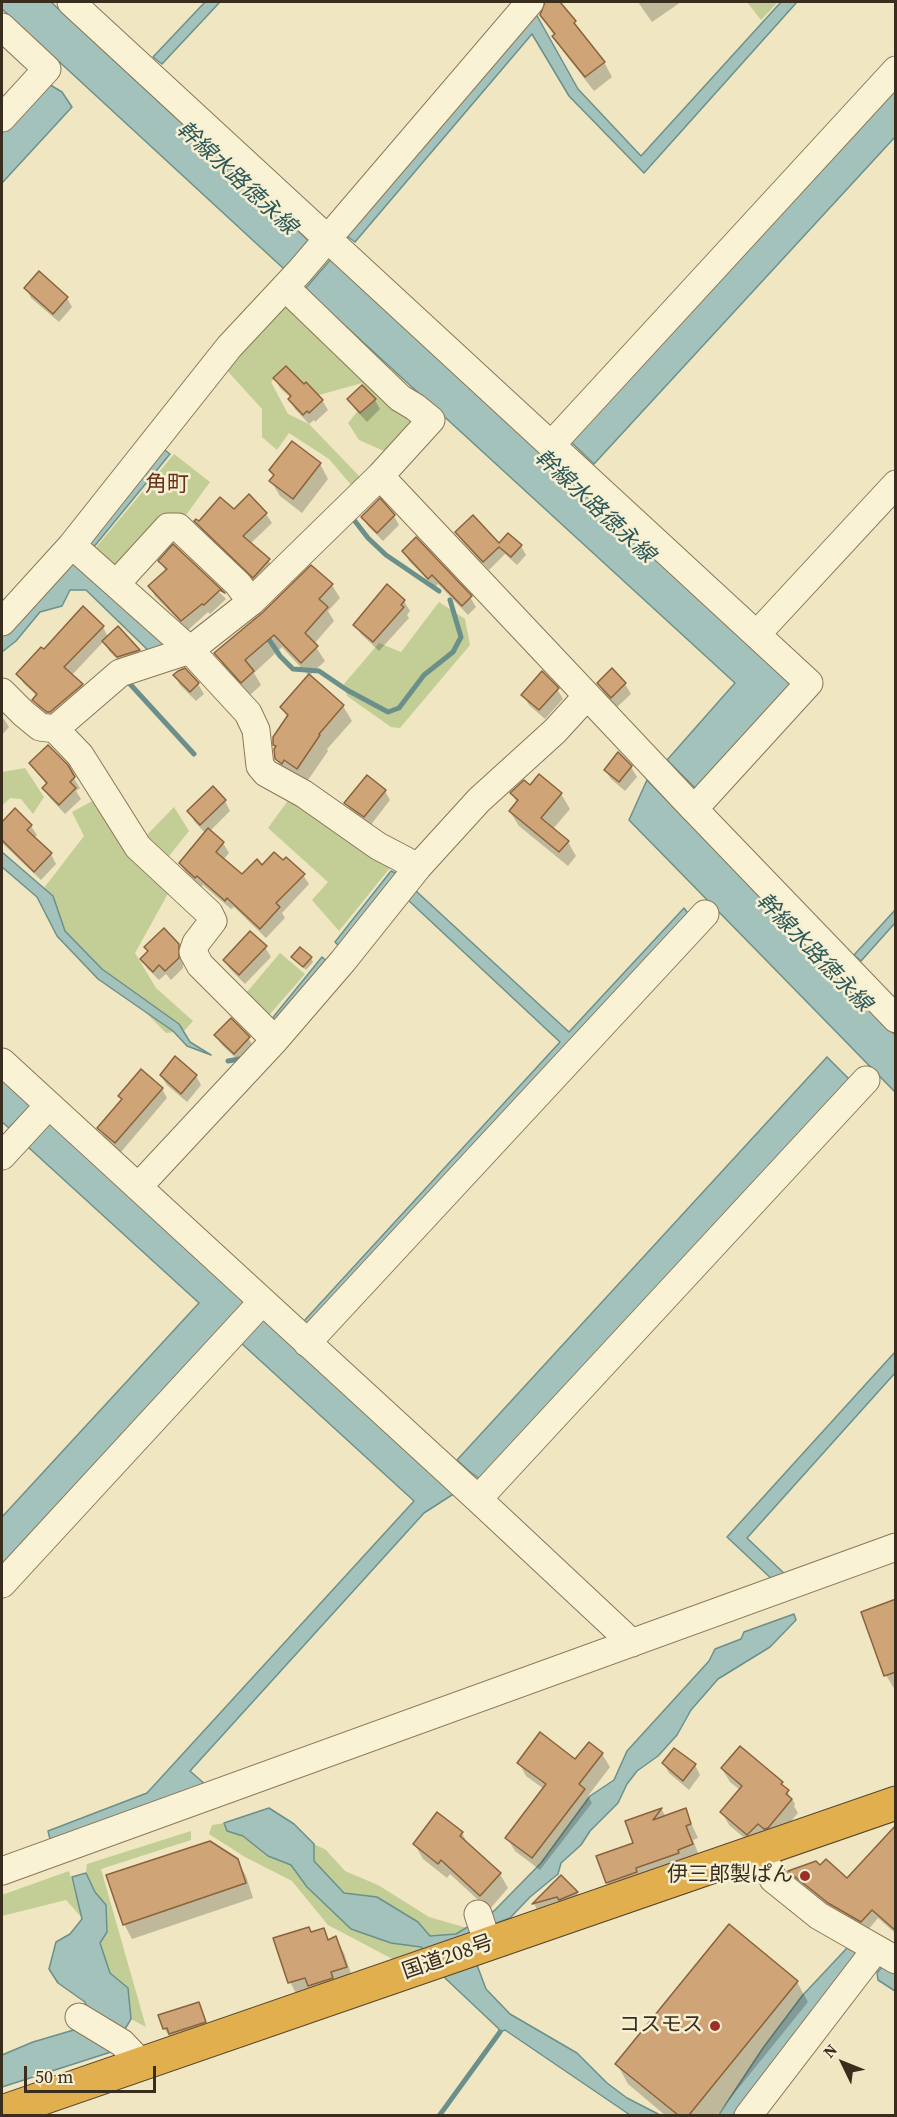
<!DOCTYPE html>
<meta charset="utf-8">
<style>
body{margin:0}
#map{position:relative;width:897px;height:2117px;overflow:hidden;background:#f0e6c2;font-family:"Source Serif 4",serif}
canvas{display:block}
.frame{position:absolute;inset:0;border:3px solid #392d1d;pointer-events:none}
.north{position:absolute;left:813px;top:2033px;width:60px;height:60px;-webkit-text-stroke:4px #f7efd2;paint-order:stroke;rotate:313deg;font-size:16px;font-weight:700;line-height:24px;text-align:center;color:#392d1d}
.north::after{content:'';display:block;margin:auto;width:21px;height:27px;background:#392d1d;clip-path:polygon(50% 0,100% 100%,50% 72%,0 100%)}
.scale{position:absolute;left:24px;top:2066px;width:132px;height:27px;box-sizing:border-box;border:3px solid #392d1d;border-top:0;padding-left:8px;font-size:18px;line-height:21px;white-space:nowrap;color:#392d1d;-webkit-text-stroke:4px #f7efd2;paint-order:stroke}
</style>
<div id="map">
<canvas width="897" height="2117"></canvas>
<div class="frame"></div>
<div class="north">N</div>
<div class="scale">50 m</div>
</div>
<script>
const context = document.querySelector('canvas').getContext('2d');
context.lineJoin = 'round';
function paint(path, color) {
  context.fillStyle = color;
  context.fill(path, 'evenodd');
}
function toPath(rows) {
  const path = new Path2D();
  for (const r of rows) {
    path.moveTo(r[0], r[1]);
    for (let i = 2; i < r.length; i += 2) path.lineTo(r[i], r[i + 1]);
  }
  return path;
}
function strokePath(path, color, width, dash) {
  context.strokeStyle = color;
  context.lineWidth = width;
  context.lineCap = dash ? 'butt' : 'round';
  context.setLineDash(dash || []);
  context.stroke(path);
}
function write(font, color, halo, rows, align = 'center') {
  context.font = font + ' "Source Serif 4","Noto Sans JP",serif';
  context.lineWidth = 5;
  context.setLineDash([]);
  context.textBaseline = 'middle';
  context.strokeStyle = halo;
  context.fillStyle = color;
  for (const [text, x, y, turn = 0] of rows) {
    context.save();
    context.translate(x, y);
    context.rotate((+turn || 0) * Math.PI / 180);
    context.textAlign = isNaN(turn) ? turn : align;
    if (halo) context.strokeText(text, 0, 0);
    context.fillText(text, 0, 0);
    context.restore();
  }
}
paint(toPath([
 [747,2,778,2,761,20],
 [286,298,413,422,384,451,359,440,348,423,365,402,362,383,312,397,282,371,271,382,288,414,309,424,363,480,352,486,329,459,289,433,277,450,262,437,262,409,222,365],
 [174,454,210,482,181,522,119,575,93,551],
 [439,602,465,619,470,645,400,728,391,727,347,696,344,684,379,643,401,652],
 [25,768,44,797,33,814,21,799,10,798,2,806,2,772],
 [292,795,394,863,339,931,312,900,328,882,268,828],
 [100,797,140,842,174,807,189,831,157,871,170,890,135,953,156,988,193,1021,184,1031,166,1033,65,931,53,896,44,888,84,836,72,812],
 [280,953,305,974,264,1021,241,999],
 [224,1823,227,1831,243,1836,268,1856,291,1865,307,1887,391,1943,421,1947,427,1952,398,1962,328,1925,292,1881,245,1857,209,1834,212,1825],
 [191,1831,191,1840,101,1869,146,2027,131,2019,128,1988,110,1973,100,1943,107,1932,106,1905,95,1892,86,1873,87,1864],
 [314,1844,326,1850,345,1871,378,1885,429,1917,467,1928,456,1934,430,1936,418,1922,377,1897,344,1893,314,1861],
 [69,1871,82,1918,66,1900,2,1916,2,1895]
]), '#c2ce95');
const water = toPath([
 [2,2,51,2,309,241,284,269,2,9,2,2],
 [205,2,220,2,162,64,153,57,205,2],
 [781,2,797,2,644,173,569,96,532,34,355,242,347,236,536,14,578,89,641,156,781,2],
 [47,83,62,92,72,107,2,183,2,133,47,83],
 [895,85,895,137,594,464,569,440,895,85],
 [331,259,792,683,695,788,667,760,735,683,305,289,331,259],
 [161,447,170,454,93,548,84,542,161,447],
 [69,559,169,647,152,654,86,590,70,590,62,606,40,612,16,641,2,652,2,634,69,559],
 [647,780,895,1035,895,1092,629,820,647,780],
 [2,852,53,896,65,931,102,969,179,1024,190,1042,211,1055,187,1046,173,1031,98,979,57,936,37,897,2,867,2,852],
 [391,871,400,875,342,949,335,942,391,871],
 [416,891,569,1032,684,908,690,916,310,1328,304,1321,560,1042,408,900,416,891],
 [895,910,895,923,861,961,854,955,895,910],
 [322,957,330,964,278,1026,270,1021,322,957],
 [827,1057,850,1080,481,1480,469,1471,457,1460,827,1057],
 [2,1074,33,1103,9,1128,2,1122,2,1074],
 [52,1120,248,1302,2,1569,2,1517,199,1303,28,1147,52,1120],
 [264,1318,455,1493,424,1513,190,1771,206,1785,51,1843,48,1831,147,1793,414,1501,241,1343,264,1318],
 [895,1352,895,1373,747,1538,788,1577,775,1582,727,1537,895,1352],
 [794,1614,796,1620,770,1647,718,1679,691,1710,677,1735,658,1756,637,1771,627,1784,618,1803,590,1831,581,1845,561,1863,558,1874,530,1897,510,1918,470,1933,468,1941,486,1989,510,2014,577,2053,607,2083,627,2098,660,2115,630,2115,505,2030,500,2032,498,2028,446,1979,427,1952,421,1947,391,1943,351,1929,307,1887,291,1865,268,1856,243,1836,227,1831,224,1823,269,1808,294,1824,314,1844,314,1861,344,1893,377,1897,418,1922,430,1936,456,1934,494,1911,541,1863,590,1796,614,1780,627,1751,709,1661,715,1649,741,1639,744,1632,794,1614],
 [86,1873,95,1892,106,1905,107,1932,100,1943,110,1973,128,1988,131,2019,111,2052,2,2087,2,2055,33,2042,77,2029,88,2010,85,2002,58,1983,49,1969,56,1942,70,1934,82,1919,72,1877,86,1873],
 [847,1948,859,1954,854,1960,733,2115,718,2116,763,2048,802,1996,847,1948],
 [883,1965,895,1973,895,1991,878,1980,877,1973,883,1965]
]);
paint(water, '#a4c2bc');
strokePath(water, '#6b908b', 1.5);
paint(toPath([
 [547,2,558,2,604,62,612,77,594,91,563,51,542,15,547,6],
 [638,2,681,2,652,22],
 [26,288,67,298,72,307,59,322,31,298],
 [275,378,322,400,328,410,315,422,314,420,309,424,295,409,290,400,291,398,280,388],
 [349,400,375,400,380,409,367,422,355,409],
 [320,464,328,479,302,513,280,496,271,481,274,477,271,470],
 [234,511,266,514,272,523,250,544,268,560,274,570,259,586,202,530,196,521,199,524],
 [394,516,399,525,383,541,368,526,363,517],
 [457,533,499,546,508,535,521,546,526,555,517,565,505,554,489,570,462,541],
 [174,547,226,599,210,614,208,612,188,630,155,596,149,586,166,572,160,561],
 [404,551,470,597,476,607,468,615,438,584,435,587,409,561],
 [332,585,340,598,328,611,334,621,314,644,325,661,309,676,282,647,254,673,261,685,250,695,224,667,216,653],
 [387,587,404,601,410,611,407,615,409,618,379,651,361,634,355,625],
 [103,627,108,637,118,628,139,651,144,660,124,666,109,651,104,641,71,676,82,685,87,695,53,721,39,709,34,700,37,696,24,684,18,674],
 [185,670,198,684,204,694,196,701,180,685,175,675],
 [612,670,625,684,631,694,617,707,604,693,599,683],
 [309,676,343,706,352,721,327,749,328,751,306,783,285,774,277,759,288,718,282,708],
 [557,689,563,699,545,719,529,705,523,695],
 [2,716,9,727,2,735],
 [618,754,631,767,637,777,625,791,611,779,605,770],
 [31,764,66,766,80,788,76,791,81,799,65,814,50,798,44,788,47,785],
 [530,787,561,794,570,809,553,829,568,842,576,856,568,866,519,826,510,812,517,803,512,794],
 [213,788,225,801,230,811,210,831,223,843,229,853,223,860,242,876,303,875,309,884,282,913,285,918,266,938,234,907,231,909,203,885,201,887,186,873,180,863,205,833,194,821,189,811],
 [385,791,390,800,370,826,352,813,346,803],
 [15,810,31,826,37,835,34,838,51,854,56,864,41,880,2,843,2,825],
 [178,945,184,955,183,968,171,980,166,974,159,980,147,968,142,959],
 [265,947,271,957,245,984,230,969,224,960],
 [293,957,311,958,313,962,306,970],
 [216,1036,248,1038,254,1047,240,1062,222,1045],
 [161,1076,196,1076,201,1085,187,1102,167,1085],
 [162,1089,167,1098,121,1152,105,1138,99,1128,122,1101,120,1097],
 [896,1600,896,1692,886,1675],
 [602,1754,610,1767,588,1796,592,1803,540,1870,515,1851,507,1838,544,1789,526,1776,519,1763,575,1761],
 [664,1764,695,1765,700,1775,689,1790,669,1773],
 [722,1769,782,1783,795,1804,794,1806,798,1813,775,1840,755,1847,729,1825,722,1812,740,1790,730,1782],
 [662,1810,666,1817,685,1810,698,1838,693,1840,700,1858,615,1896,607,1883,598,1857,635,1844,627,1822],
 [896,1827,896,1934,878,1918,867,1931,835,1912,795,1881,790,1872,847,1880],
 [462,1833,469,1846,500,1874,508,1888,489,1910,450,1874,447,1878,423,1859,415,1845],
 [237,1860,246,1876,253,1898,132,1939,124,1924],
 [561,1877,577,1893,582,1902,539,1913,534,1904],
 [323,1930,329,1941,336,1938,344,1953,354,1982,298,1997,290,1982,311,1934],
 [797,1982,808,2002,716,2116,666,2116,628,2084,617,2064],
 [198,2004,203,2012,201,2012,207,2029,170,2038,164,2028]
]), '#0003');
strokePath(toPath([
 [351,516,368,538,386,555,439,591],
 [266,635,280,656,293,669,319,671,347,690,388,712,399,708,424,675,453,652,461,637,450,600],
 [130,684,194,754],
 [228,1061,245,1058],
 [439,2116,500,2032]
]), '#6b908b', 5);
const building = toPath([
 [545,2,560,2,576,21,574,23,605,62,585,77,552,36,555,34,540,15,545,2],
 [39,271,68,297,53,314,24,288,39,271],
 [286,366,304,384,306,382,323,400,309,413,307,411,303,415,288,399,291,396,273,378,286,366],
 [362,385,376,399,360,413,347,399,362,385],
 [292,441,321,463,293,499,269,481,274,475,269,470,292,441],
 [249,494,267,513,243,536,270,559,253,578,194,521,196,519,199,521,220,497,234,509,249,494],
 [380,498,395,515,377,533,361,517,380,498],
 [473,515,499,543,508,533,522,545,511,557,499,547,483,562,455,532,473,515],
 [416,537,472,596,462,606,432,575,428,579,402,551,416,537],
 [173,544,225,593,220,590,204,605,202,604,181,621,148,586,167,569,158,561,173,544],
 [311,565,333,584,319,599,328,607,305,633,318,646,301,663,274,635,245,660,254,671,241,683,214,653,262,613,311,565],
 [387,584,405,600,401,605,404,607,373,642,353,625,387,584],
 [83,606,104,626,64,667,83,684,50,712,47,712,32,700,37,694,16,674,41,647,44,649,83,606],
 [118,626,140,650,117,657,102,641,118,626],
 [185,668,199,683,190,692,173,675,178,671,185,668],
 [612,668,626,683,611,698,597,683,612,668],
 [542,671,559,688,539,710,521,695,542,671],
 [309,674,344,705,319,734,320,735,297,769,284,760,282,764,275,759,274,749,276,746,273,745,273,737,288,715,280,707,309,674],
 [48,745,68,765,75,777,70,782,76,788,59,805,42,788,47,783,29,763,48,745],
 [618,752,632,766,619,782,604,770,618,752],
 [539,774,562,793,541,818,569,841,559,852,509,811,518,800,510,793,524,780,530,785,539,774],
 [367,775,386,790,364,817,344,803,367,775],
 [213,786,226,800,200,825,187,811,213,786],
 [15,808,32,825,27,830,52,853,34,872,2,840,2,822,15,808],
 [208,828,224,842,216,852,242,874,257,859,262,865,274,852,283,860,286,857,305,874,276,903,280,907,260,929,227,898,225,901,197,876,195,878,179,863,208,828],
 [164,928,179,944,179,958,165,971,159,965,153,972,140,959,148,951,144,947,164,928],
 [250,931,267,946,239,975,223,960,250,931],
 [300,947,312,957,303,967,291,957,300,947],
 [231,1018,250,1037,234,1054,214,1035,231,1018],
 [175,1056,197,1075,181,1094,160,1075,175,1056],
 [141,1069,163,1088,115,1143,97,1128,122,1099,118,1096,141,1069],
 [896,1599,896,1672,884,1676,861,1612,896,1599],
 [540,1732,575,1759,589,1742,603,1753,579,1784,585,1789,532,1858,505,1838,546,1784,517,1763,540,1732],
 [740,1746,783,1782,781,1784,789,1790,786,1794,792,1799,768,1828,764,1829,758,1824,747,1835,720,1812,742,1786,721,1768,740,1746],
 [674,1748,696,1764,683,1781,662,1763,674,1748],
 [662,1808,653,1820,686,1808,691,1824,686,1826,693,1844,678,1850,679,1853,636,1868,637,1872,606,1883,596,1856,633,1843,625,1821,662,1808],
 [437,1812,463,1832,460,1836,501,1873,480,1896,441,1860,438,1864,413,1844,437,1812],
 [896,1825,896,1931,872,1910,861,1922,828,1903,788,1871,816,1861,820,1865,826,1859,847,1878,896,1825],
 [210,1841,238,1859,246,1883,123,1925,106,1875,210,1841],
 [561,1875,578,1892,559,1900,557,1897,532,1904,561,1875],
 [729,1924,798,1981,689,2115,678,2115,615,2064,729,1924],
 [309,1927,311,1932,324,1928,328,1940,336,1936,347,1967,331,1972,333,1978,308,1986,305,1978,288,1983,273,1938,309,1927],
 [199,2002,206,2022,169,2034,167,2028,163,2029,158,2015,199,2002]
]);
paint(building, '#cfa476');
strokePath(building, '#8a633d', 1.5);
const minor = toPath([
 [71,2,809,683,694,809,896,1019],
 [2,27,47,69,2,118],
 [552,444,896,70],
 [380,476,694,809],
 [72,545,190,650,248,713,256,730,260,766,266,773,304,794,378,846,418,867],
 [116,584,168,527,178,527,238,584,251,602],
 [2,622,72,545,229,347,300,271,530,2],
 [757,634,896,484],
 [2,692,23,713,40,727,55,729,120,673,190,650,251,602,380,476,431,420,415,407,400,398,285,287],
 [55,729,80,755,138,847,209,913,213,921,196,943,193,952,200,965,275,1040],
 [2,1062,478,1499,632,1643],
 [2,1156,49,1105],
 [138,1187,275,1040,343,961,418,867,479,800,555,731,587,696],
 [307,1343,705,914],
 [478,1499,866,1080],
 [2,1584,262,1302],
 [761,1849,773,1879,819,1916,896,1960],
 [2,1871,896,1547],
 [478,1914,488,1944],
 [79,2017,122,2043,142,2064],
 [748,2116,876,1949]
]);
const highway = toPath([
 [2,2112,896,1803]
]);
strokePath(minor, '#8a7758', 29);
strokePath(highway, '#57452d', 35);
strokePath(minor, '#faf2d5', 27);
strokePath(highway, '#e2af4f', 33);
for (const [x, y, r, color] of [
 [805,1876,6,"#9b3026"],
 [715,2026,6,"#9b3026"]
]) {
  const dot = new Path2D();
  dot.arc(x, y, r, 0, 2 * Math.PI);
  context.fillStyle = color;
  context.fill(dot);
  strokePath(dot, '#f7efd2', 2);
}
write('21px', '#392d1d', '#f7efd2', [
 ["伊三郎製ぱん",793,1876],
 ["コスモス",703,2026]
], 'right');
write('21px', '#392d1d', '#f7efd2', [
 ["国道208号",448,1958,-19]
]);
write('italic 22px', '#2c5859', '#f7efd2', [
 ["幹線水路徳永線",236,179,43],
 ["幹線水路徳永線",594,507,43],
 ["幹線水路徳永線",813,953,46]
]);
write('22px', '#67321b', '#f7efd2', [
 ["角町",167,485]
]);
</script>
